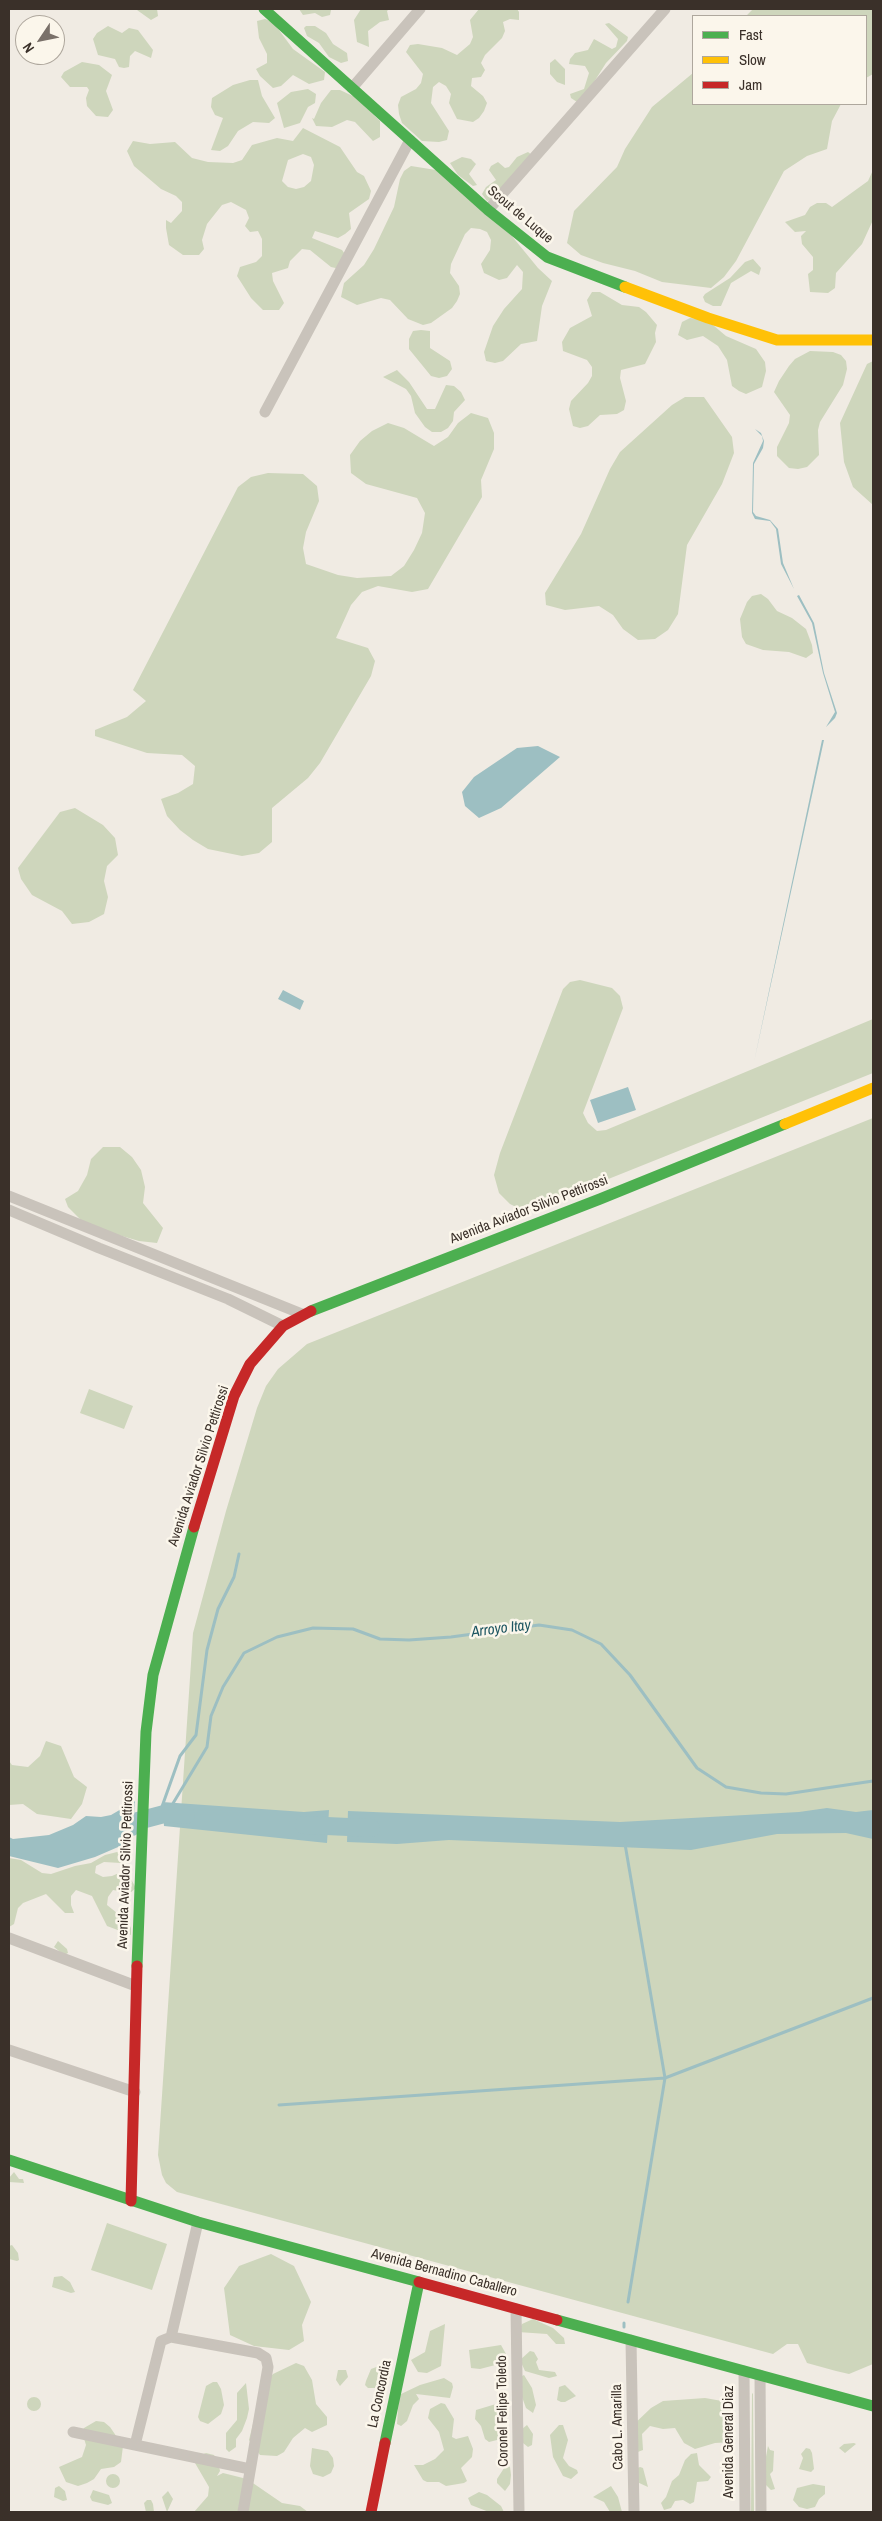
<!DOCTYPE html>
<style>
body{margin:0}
#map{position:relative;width:882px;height:2521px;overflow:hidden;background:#f0ebe3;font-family:"Archivo Narrow",sans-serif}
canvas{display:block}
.frame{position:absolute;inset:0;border:10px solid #3a3029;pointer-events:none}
.legend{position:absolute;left:692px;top:15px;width:175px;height:90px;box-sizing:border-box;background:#fbf6eb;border:1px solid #aea79d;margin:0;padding:6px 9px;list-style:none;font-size:15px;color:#3a3029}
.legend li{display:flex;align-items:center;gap:10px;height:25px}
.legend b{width:25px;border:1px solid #aea79d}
.north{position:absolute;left:15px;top:15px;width:50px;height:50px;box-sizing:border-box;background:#fbf6eb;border:1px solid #aea79d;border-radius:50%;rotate:236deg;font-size:14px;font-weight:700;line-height:20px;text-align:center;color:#3a3029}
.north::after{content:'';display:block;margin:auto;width:18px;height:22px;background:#7a716a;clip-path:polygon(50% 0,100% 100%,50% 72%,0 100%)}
</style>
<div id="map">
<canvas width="882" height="2521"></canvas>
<div class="frame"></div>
<ul class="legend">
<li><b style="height:6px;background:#4caf50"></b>Fast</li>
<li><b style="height:6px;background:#ffc107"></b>Slow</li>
<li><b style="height:6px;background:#c62828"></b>Jam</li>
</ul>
<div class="north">N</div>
</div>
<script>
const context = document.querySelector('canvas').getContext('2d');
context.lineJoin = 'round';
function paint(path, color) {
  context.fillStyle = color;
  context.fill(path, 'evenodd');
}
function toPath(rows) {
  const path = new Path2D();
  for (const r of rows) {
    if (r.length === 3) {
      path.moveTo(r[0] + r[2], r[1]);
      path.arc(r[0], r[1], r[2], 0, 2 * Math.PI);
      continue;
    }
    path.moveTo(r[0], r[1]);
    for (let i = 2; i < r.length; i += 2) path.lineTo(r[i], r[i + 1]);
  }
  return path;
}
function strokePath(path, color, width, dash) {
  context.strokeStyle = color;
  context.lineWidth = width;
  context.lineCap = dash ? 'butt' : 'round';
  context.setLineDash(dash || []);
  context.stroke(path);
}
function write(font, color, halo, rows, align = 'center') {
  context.font = font + ' "Archivo Narrow",sans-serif';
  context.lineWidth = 5;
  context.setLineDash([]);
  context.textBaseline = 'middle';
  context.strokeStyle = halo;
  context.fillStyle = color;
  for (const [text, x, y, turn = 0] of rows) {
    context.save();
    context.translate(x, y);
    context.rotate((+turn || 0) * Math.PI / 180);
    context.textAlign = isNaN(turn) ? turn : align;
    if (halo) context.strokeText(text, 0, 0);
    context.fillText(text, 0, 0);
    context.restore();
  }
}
paint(toPath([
 [121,9,157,9,158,16,151,20,137,10],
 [299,9,331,9,331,10,330,15,322,17,315,13,303,15],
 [361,9,389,9,387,11,389,20,380,22,368,31,369,47,357,42,354,20],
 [479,9,517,9,519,12,519,20,510,19,503,22,505,31,502,38,485,55,481,63,485,70,481,77,472,78,471,86,483,96,487,103,484,111,479,118,473,122,457,119,449,103,451,94,446,86,439,82,433,87,431,103,449,131,447,140,439,142,422,141,402,123,399,114,398,105,401,97,416,89,421,83,423,74,406,52,410,45,418,44,442,48,457,55,470,44,473,37,470,20],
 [753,9,873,9,873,74,866,78,866,16,746,16],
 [265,19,273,22,293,49,325,72,324,80,309,84,293,75,281,86,273,88,260,76,256,69,267,63,267,54,259,38,257,21],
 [609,23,628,37,627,41,606,63,587,93,577,102,571,98,570,94,584,89,589,73,585,66,569,64,570,59,575,53,588,50,594,39,612,49,616,47,618,39,605,24],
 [108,26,122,33,129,28,138,30,153,50,151,58,135,51,130,56,129,67,124,68,119,67,115,59,98,55,93,39,97,33],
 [306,26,315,26,326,33,333,44,347,53,348,61,341,63,329,57,319,43,307,36,304,28],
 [555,59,565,69,565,85,557,82,550,74,550,63],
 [82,62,99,65,112,75,106,91,113,110,108,117,96,116,87,106,86,98,89,90,87,87,70,87,61,77,64,72],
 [693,73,693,104,841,104,832,121,827,149,807,156,784,171,736,261,724,277,711,288,662,282,635,271,603,263,581,255,567,243,574,211,617,167,625,149,652,107],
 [250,80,258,80,262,96,275,118,269,123,253,122,238,131,228,146,220,151,211,150,223,118,215,115,211,107,212,98,233,85],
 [308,89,316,94,315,103,308,107,300,123,284,128,277,103,291,92],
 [331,90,340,90,355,97,380,121,380,137,373,141,355,122,347,120,332,127,316,126,312,118,314,119,321,103],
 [303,128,340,147,357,172,364,176,371,191,369,199,349,213,351,229,345,234,338,238,315,231,312,238,342,250,347,257,340,269,331,267,310,250,302,249,290,261,288,268,272,273,273,281,284,303,279,310,263,310,251,298,237,276,240,267,256,262,262,256,262,239,258,231,250,232,245,226,249,218,246,210,231,202,222,205,207,224,202,240,204,249,199,255,183,255,169,245,166,228,166,220,171,223,182,211,182,202,176,196,161,189,134,166,127,151,133,141,150,144,175,142,192,158,208,162,233,163,242,160,252,145,277,138,293,141],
 [303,154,311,157,314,165,311,181,304,187,296,189,288,187,282,181,288,160],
 [528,152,532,155,495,199,487,201,482,194,486,187,496,180,489,170,491,166,498,162,505,168,509,167,517,157],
 [462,157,471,159,476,164,469,174,477,185,473,186,458,175,450,163],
 [411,166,436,170,511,235,538,268,552,281,542,306,537,341,521,344,503,361,495,363,486,361,484,352,493,326,504,309,522,289,523,272,517,265,507,278,499,280,484,273,481,264,490,250,491,240,487,232,480,229,471,228,465,234,451,264,450,273,459,286,460,294,457,301,452,308,431,323,423,325,408,319,390,300,381,298,357,305,341,297,344,283,364,265,374,249,394,207,400,179,404,171],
 [873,170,873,220,862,244,836,273,835,288,828,293,810,292,808,274,813,270,813,257,802,244,801,236,806,231,795,232,785,222,805,215,810,207,817,203,826,203,832,207,868,181],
 [753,259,761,268,759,275,751,271,731,283,721,306,713,306,705,302,703,297,705,294,730,278,745,262],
 [592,292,600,292,622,305,639,307,646,312,657,325,655,333,656,342,645,364,621,370,620,378,626,401,624,410,617,414,600,415,588,426,580,428,573,426,569,409,571,401,588,383,592,376,592,367,587,360,563,351,562,342,570,328,592,316,587,300],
 [690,318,707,320,726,336,756,349,765,362,766,371,762,387,746,394,739,391,732,386,727,360,718,346,703,336,687,340,678,335,682,322],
 [421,330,430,331,430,348,450,361,452,369,447,376,439,378,431,376,409,349,409,339,413,331],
 [810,351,833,352,841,355,846,361,847,369,843,385,820,422,818,430,819,455,807,467,798,469,789,468,777,456,777,447,789,423,790,415,774,392,779,381,789,366,795,359],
 [873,361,873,505,853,487,844,462,840,423,867,364],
 [397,370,409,382,427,409,435,409,446,385,454,386,461,392,465,400,454,412,453,421,448,428,441,432,432,432,425,427,415,413,411,396,406,389,383,377],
 [685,397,704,397,732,437,734,453,722,484,687,545,678,614,668,630,655,639,638,640,623,629,613,615,599,606,565,610,546,605,545,593,581,534,610,469,620,452,672,405],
 [471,413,488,418,494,433,494,449,481,480,482,497,428,589,412,592,378,586,362,592,351,605,336,638,368,648,375,661,371,676,320,763,308,778,272,808,272,842,259,853,242,856,208,849,193,840,180,830,167,816,161,799,178,793,193,784,195,766,182,755,147,753,95,736,95,730,127,717,146,701,133,690,238,487,251,477,268,473,303,474,317,486,319,501,306,532,303,548,306,564,338,575,357,578,391,576,404,566,414,550,422,533,425,513,417,498,366,484,351,473,350,455,360,441,372,431,388,423,404,428,434,446,448,437,458,423],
 [761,594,768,599,777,611,792,618,806,629,812,645,813,653,806,658,789,652,763,650,746,644,742,637,740,619,747,602,752,596],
 [75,808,103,825,115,838,118,855,107,866,104,881,108,897,104,914,89,922,72,924,62,911,32,895,21,879,18,868,60,812],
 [580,980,612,988,620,996,623,1008,583,1113,588,1123,597,1131,606,1130,873,1019,873,1073,526,1212,510,1204,499,1193,494,1175,500,1153,563,989,570,982],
 [873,1118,873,2364,849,2374,836,2371,807,2363,798,2344,787,2344,773,2354,177,2192,166,2183,162,2175,158,2155,193,1633,226,1511,257,1408,266,1386,278,1369,307,1344],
 [103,1147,120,1147,132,1157,141,1170,145,1187,143,1203,163,1228,157,1243,139,1241,98,1229,81,1220,68,1207,65,1199,78,1191,87,1175,91,1159],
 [89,1389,133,1406,124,1429,80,1413],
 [46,1741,61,1746,74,1777,87,1787,82,1804,71,1819,37,1814,23,1804,9,1805,9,1761,12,1765,28,1767,40,1756],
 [121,1851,129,1852,128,1860,121,1863,104,1862,96,1866,95,1873,103,1877,112,1876,119,1873,127,1873,132,1881,136,1888,130,1893,113,1890,108,1897,107,1905,127,1921,131,1928,131,1935,107,1926,92,1896,76,1890,71,1896,71,1905,74,1913,65,1913,46,1894,23,1903,18,1908,14,1924,9,1927,9,1858,21,1860,42,1873,51,1874,75,1866,91,1863,105,1855],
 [58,1941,67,1949,68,1953,64,1955,54,1947],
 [14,2172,19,2179,23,2179,24,2183,9,2182,9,2178],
 [107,2223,167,2244,152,2290,91,2270],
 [12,2245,18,2253,19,2260,17,2261,9,2259,9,2246],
 [271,2254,294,2266,311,2302,302,2325,304,2341,289,2350,254,2346,230,2335,224,2288,239,2266],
 [62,2276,70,2282,75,2292,71,2293,52,2287,54,2277],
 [533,2319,553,2328,564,2338,565,2344,556,2344,547,2334,518,2332,522,2324],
 [445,2324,441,2366,427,2373,418,2372,411,2360,425,2352,430,2331],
 [501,2345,506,2354,503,2363,480,2369,471,2368,469,2350],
 [530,2351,534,2352,538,2359,536,2362,539,2370,555,2372,557,2376,549,2378,525,2371,520,2360],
 [296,2363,304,2366,312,2380,316,2404,327,2417,327,2425,312,2432,305,2428,293,2438,284,2452,277,2456,260,2455,249,2440,262,2387,273,2374],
 [382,2365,386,2366,390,2378,376,2388,368,2388,365,2385,366,2381,371,2369],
 [338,2370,346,2370,348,2377,340,2386,336,2380],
 [524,2375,532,2388,536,2405,533,2413,526,2408,518,2386,520,2377],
 [444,2378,452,2383,453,2387,450,2398,416,2394,419,2399,413,2405,407,2421,401,2426,397,2424,399,2395,420,2385],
 [213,2382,217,2382,221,2389,224,2405,221,2414,208,2424,200,2421,198,2417,206,2386],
 [246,2383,249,2409,247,2418,242,2431,236,2439,236,2447,229,2452,226,2449,226,2433,237,2420,237,2393],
 [565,2385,576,2396,565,2402,561,2402,557,2400,559,2387],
 [752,2393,753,2394,754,2512,751,2512],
 [34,2404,7],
 [705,2398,722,2401,729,2405,734,2420,732,2442,715,2443,695,2449,684,2443,675,2428,663,2429,650,2426,642,2434,643,2450,635,2453,630,2428,651,2408,663,2401],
 [441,2403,445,2404,454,2419,452,2437,456,2439,468,2436,473,2449,472,2457,461,2468,467,2481,464,2483,446,2486,439,2482,427,2482,423,2480,414,2465,423,2465,435,2459,444,2450,439,2432,428,2418,430,2409],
 [496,2404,500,2406,503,2423,497,2440,489,2442,485,2439,481,2426,475,2419,476,2410],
 [96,2421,104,2422,110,2427,123,2446,121,2462,114,2467,101,2469,94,2479,87,2483,78,2486,66,2482,59,2467,82,2457,86,2445,82,2432,84,2428],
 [527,2425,533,2434,532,2445,528,2447,523,2443,522,2429],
 [559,2425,563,2425,568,2440,563,2458,569,2466,577,2470,578,2473,571,2479,563,2476,553,2457,550,2435],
 [844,2444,854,2443,856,2444,845,2453,839,2448],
 [768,2446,770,2450,774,2451,773,2471,770,2474,775,2489,771,2490,765,2484,764,2467],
 [312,2448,328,2451,333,2458,334,2466,331,2473,323,2477,313,2474,310,2466],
 [806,2448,810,2449,812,2453,814,2469,811,2472,799,2469,803,2458,801,2454],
 [206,2453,214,2455,218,2462,220,2471,217,2476,223,2473,247,2479,282,2503,300,2506,308,2512,194,2512,208,2496,209,2487,195,2463,198,2456],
 [697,2453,699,2465,711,2477,708,2481,697,2482,694,2502,690,2504,683,2500,675,2501,671,2508,664,2510,661,2503,666,2497,672,2481,679,2475,685,2460,691,2454],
 [506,2465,510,2467,511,2475,510,2484,505,2491,497,2483,497,2479],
 [640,2467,643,2468,648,2487,637,2482,635,2469],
 [113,2481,7],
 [813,2484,825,2486,825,2494,819,2499,815,2507,807,2509,799,2507,793,2500,797,2488],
 [59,2486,65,2491,67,2500,63,2501,54,2497,55,2488],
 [611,2486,618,2497,622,2512,610,2512,604,2502,593,2497],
 [93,2490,109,2495,112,2503,108,2505,92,2501,90,2497],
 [168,2491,173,2499,167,2512,162,2497],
 [479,2492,487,2495,501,2506,504,2512,489,2512,471,2505,468,2498],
 [147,2500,151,2500,153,2504,154,2512,146,2512,144,2503]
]), '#ced6bc');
paint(toPath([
 [755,429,761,433,764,441,763,448,754,464,753,512,756,516,770,520,778,529,783,563,794,589,781,564,776,529,770,521,755,519,752,513,753,463,763,441,762,436],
 [799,595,814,623,824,673,837,713,835,718,826,727,835,712,823,673,812,623,797,596],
 [822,740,824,740,754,1062],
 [538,746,560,757,501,808,479,818,465,806,462,792,474,777,517,748],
 [283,990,304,1001,300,1010,278,999],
 [628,1087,636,1110,598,1123,590,1100],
 [135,1801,132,1841,95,1857,58,1868,9,1856,9,1837,13,1839,49,1835,73,1825,86,1816,101,1817,111,1815],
 [162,1802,304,1812,329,1810,327,1843,164,1826],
 [827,1808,856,1812,873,1810,873,1839,846,1833,777,1834,691,1850,449,1840,397,1844,347,1842,348,1811,620,1822,799,1812]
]), '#9dbfc2');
strokePath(toPath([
 [172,1805,207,1747,211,1716,223,1687,244,1653,277,1637,313,1628,353,1629,380,1639,409,1640,451,1637,539,1625,572,1630,601,1644,630,1675,697,1768,726,1787,761,1793,786,1794,873,1781],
 [159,1815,180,1756,196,1735,207,1650,218,1609,234,1577,239,1554],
 [279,2105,665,2078,625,1844],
 [628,2302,665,2078,873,1998],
 [624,2327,624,2323]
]), '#9dbfc2', 3);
strokePath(toPath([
 [304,1825,371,1828],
 [132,1827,134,1822,168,1813,186,1815]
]), '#9dbfc2', 18);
strokePath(toPath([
 [352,88,420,9],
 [488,210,665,9],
 [265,412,410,140],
 [9,1196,302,1314],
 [9,1210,99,1248,228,1299,283,1326],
 [9,1938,136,1986],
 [9,2050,135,2092],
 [516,2309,519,2512],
 [171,2337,198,2222],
 [631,2340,634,2512],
 [744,2371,745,2512],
 [760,2375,761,2512],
 [73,2432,250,2469],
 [135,2445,161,2341,171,2337,258,2353,266,2358,268,2367,243,2512]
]), '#c9c3bb', 11);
strokePath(toPath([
 [264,9,488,210,547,257,625,287],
 [311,1311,600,1199,785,1124],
 [137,1966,146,1732,153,1675,194,1527],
 [9,2160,198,2222,419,2282,385,2443],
 [557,2320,873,2406]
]), '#4caf50', 11);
strokePath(toPath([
 [625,287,708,318,777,340,873,340],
 [785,1124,873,1088]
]), '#ffc107', 11);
strokePath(toPath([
 [194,1527,234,1396,250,1364,283,1326,311,1311],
 [131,2201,137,1966],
 [419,2282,557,2320],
 [371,2512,385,2443]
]), '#c62828', 11);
write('14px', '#3a3029', '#fbf6eb', [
 ["Scout de Luque",520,215,40],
 ["Avenida Aviador Silvio Pettirossi",529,1210,-21],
 ["Avenida Aviador Silvio Pettirossi",199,1466,-72],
 ["Avenida Aviador Silvio Pettirossi",126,1865,-88],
 ["Avenida Bernadino Caballero",444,2273,15],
 ["La Concordia",380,2394,-78],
 ["Coronel Felipe Toledo",503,2411,-91],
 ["Cabo L. Amarilla",618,2427,-91],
 ["Avenida General Diaz",729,2442,-90]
]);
write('italic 15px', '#1b5460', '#fbf6eb', [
 ["Arroyo Itay",501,1629,-7]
]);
</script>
